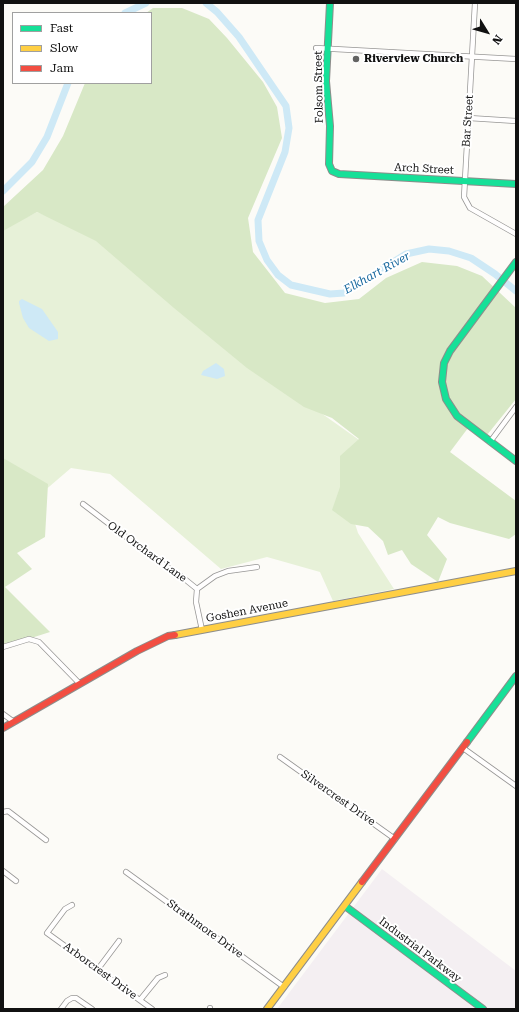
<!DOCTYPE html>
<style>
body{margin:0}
#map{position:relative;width:519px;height:1012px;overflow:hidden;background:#fcfbf7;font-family:"Roboto Serif",serif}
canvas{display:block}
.frame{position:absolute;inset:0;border:4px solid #111;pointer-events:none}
.legend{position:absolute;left:12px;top:12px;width:140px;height:72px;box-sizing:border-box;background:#fff;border:1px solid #a0a0a0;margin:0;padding:5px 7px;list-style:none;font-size:12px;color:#111}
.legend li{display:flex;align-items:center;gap:8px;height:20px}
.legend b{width:20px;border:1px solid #a0a0a0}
.north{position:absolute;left:467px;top:12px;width:40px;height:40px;-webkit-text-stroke:3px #fff;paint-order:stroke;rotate:127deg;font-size:11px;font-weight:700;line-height:16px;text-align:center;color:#111}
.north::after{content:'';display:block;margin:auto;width:14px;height:18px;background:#111;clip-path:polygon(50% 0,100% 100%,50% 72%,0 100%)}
</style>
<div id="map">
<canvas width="519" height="1012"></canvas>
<div class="frame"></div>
<ul class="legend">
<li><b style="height:5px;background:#16e098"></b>Fast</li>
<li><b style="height:5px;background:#ffcf43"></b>Slow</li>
<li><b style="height:5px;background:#f24e42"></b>Jam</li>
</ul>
<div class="north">N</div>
</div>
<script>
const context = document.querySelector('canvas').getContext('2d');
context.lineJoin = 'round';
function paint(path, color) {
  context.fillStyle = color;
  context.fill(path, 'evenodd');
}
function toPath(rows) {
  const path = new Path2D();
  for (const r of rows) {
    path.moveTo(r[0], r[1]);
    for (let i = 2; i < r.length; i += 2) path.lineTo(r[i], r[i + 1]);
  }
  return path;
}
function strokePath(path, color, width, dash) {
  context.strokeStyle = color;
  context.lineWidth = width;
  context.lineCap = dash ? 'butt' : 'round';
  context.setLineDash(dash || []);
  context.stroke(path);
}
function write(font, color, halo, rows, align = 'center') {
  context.font = font + ' "Roboto Serif",serif';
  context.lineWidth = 4;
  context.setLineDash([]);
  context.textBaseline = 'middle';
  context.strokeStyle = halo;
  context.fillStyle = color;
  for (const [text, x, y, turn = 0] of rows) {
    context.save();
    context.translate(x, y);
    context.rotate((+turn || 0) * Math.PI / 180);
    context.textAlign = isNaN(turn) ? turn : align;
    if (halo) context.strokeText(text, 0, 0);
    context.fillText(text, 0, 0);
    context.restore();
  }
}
paint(toPath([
 [382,869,516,971,516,1009,277,1009]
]), '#f4eff2');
paint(toPath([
 [37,212,102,239,263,372,362,442,345,492,358,533,394,589,333,601,320,572,267,557,221,569,110,474,71,468,43,492,3,473,3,229]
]), '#e7f1d8');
paint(toPath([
 [153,8,182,8,209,19,227,38,263,82,277,107,282,138,248,218,253,252,285,293,325,303,359,299,386,278,422,262,457,266,482,276,516,308,516,399,487,435,471,424,450,452,516,501,516,534,509,539,450,523,438,517,427,535,447,559,438,582,411,564,402,550,388,555,383,541,368,527,351,524,332,510,340,487,340,456,359,439,332,418,304,407,247,368,174,308,96,241,37,212,3,231,3,207,43,170,63,136,85,83,151,83,151,13,146,13],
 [3,458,48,484,45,537,17,553,32,569,5,587,50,632,3,647]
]), '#d8e8c6');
paint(toPath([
 [22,299,42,309,58,332,58,339,49,341,29,328,23,318,19,303,19,301],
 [216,363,224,369,225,376,217,379,201,375,203,371]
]), '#cee9f6');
strokePath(toPath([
 [206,3,217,12,239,37,286,106,289,128,285,152,258,220,259,241,267,260,278,275,291,285,330,294,344,293,406,254,429,249,449,251,471,258,495,274,516,291],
 [125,13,146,3],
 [3,191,32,162,47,137,68,83]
]), '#cee9f6', 7);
const street = toPath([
 [475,3,464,197,470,208,516,234],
 [316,48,516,59],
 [469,118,516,121],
 [490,442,516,407],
 [83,504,155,559,181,576,197,589,196,602,202,630],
 [197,589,215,576,228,571,257,567],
 [3,647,29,639,39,642,80,684],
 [3,714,14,722],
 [463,748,516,786],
 [280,757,395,839],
 [3,812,8,811,46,840],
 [3,871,16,881],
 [126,872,284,987],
 [72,905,65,909,47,933,152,1009],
 [98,969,119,941],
 [140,1000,158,978,165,975],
 [61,1009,67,1001,72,998,76,998,92,1009],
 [210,1009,210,1008]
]);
const fast = toPath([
 [330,3,326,81,330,126,329,164,332,171,339,174,516,184],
 [516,262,450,351,444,363,442,382,446,399,457,416,516,461],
 [467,742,516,676],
 [345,906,483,1009]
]);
const slow = toPath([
 [175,635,516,571],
 [267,1009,362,882]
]);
const jam = toPath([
 [3,728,137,651,168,636,175,635],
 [362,882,467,742]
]);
strokePath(street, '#979695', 6);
strokePath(fast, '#8d8d8b', 8);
strokePath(slow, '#8d8d8b', 8);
strokePath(jam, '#8d8d8b', 8);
strokePath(street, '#fffefe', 4.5);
strokePath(fast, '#16e098', 6);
strokePath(slow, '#ffcf43', 6);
strokePath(jam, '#f24e42', 6);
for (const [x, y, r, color] of [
 [356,59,4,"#636362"]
]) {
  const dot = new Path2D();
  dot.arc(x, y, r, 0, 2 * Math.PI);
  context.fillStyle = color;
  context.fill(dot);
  strokePath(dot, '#fff', 1.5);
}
write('bold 11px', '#111', '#fff', [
 ["Riverview Church",364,59]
], 'left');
write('11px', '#111', '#fff', [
 ["Folsom Street",319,87,-91],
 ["Bar Street",468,121,-86],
 ["Arch Street",424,169,3],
 ["Old Orchard Lane",147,552,36],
 ["Goshen Avenue",247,611,-11],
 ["Silvercrest Drive",338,798,35],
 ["Strathmore Drive",205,929,36],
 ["Industrial Parkway",420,950,37],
 ["Arborcrest Drive",100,971,36]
]);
write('italic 12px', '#1c6ba0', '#fff', [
 ["Elkhart River",377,273,-29]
]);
</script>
